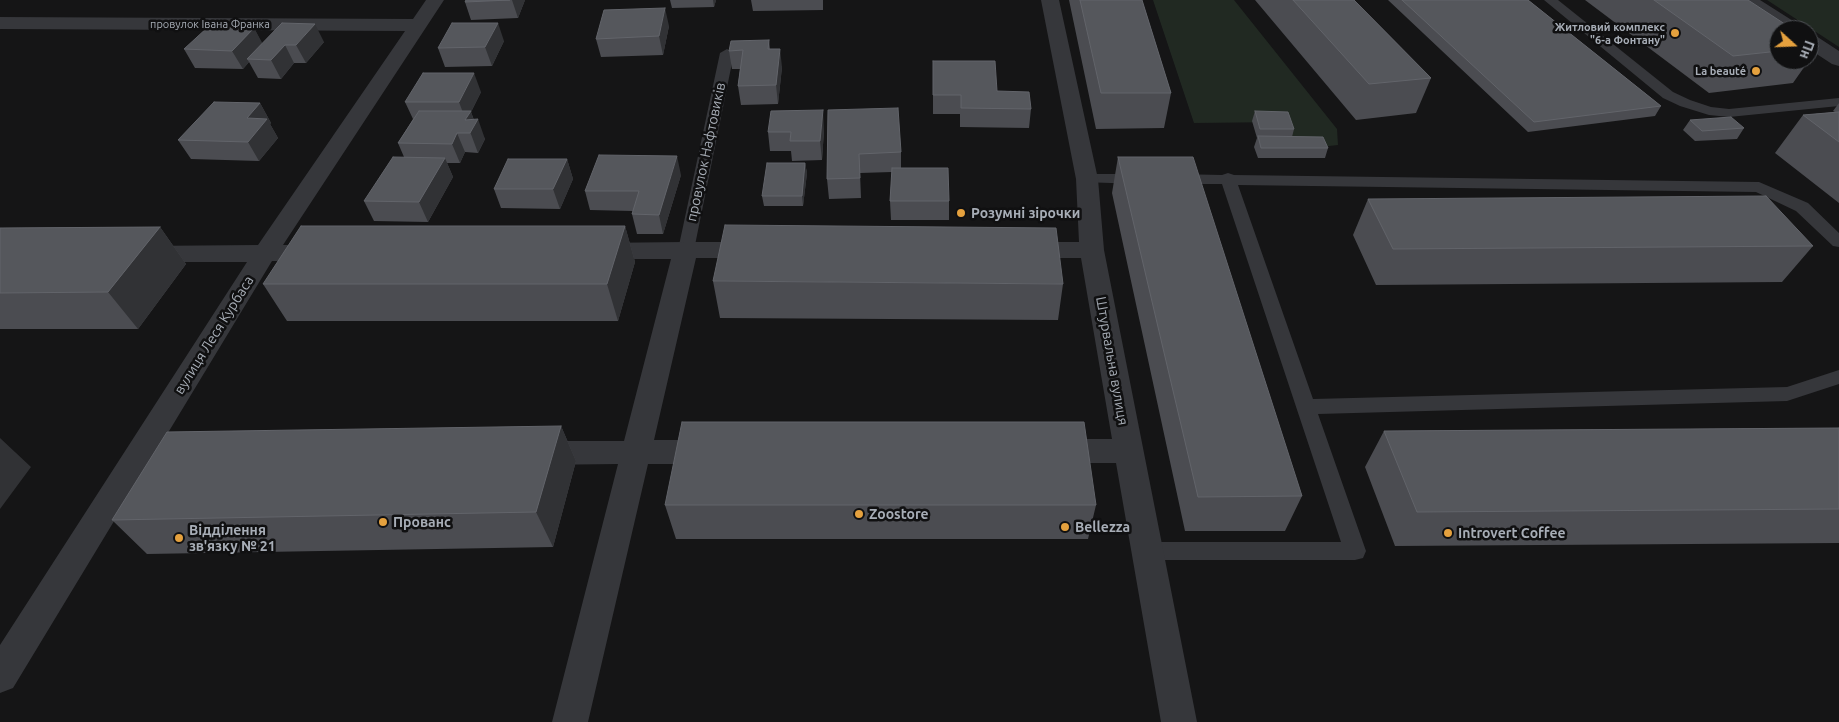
<!DOCTYPE html>
<meta charset="utf-8">
<style>
body{margin:0}
#map{position:relative;width:1839px;height:722px;overflow:hidden;background:#151516;font-family:Ubuntu,sans-serif}
canvas{display:block}
.north{position:absolute;left:1769px;top:20px;width:50px;height:50px;box-sizing:border-box;background:#101011;border:1px solid #4c4f53;border-radius:50%;rotate:110deg;font-size:14px;font-weight:700;line-height:20px;text-align:center;color:#a7adb6}
.north::after{content:'';display:block;margin:auto;width:18px;height:22px;background:#e5a13e;clip-path:polygon(50% 0,100% 100%,50% 72%,0 100%)}
</style>
<div id="map">
<canvas width="1839" height="722"></canvas>
<div class="north">Пн</div>
</div>
<script>
const context = document.querySelector('canvas').getContext('2d');
context.lineJoin = 'round';
function paint(path, color) {
  context.fillStyle = color;
  context.fill(path, 'evenodd');
}
function toPath(rows) {
  const path = new Path2D();
  for (const r of rows) {
    path.moveTo(r[0], r[1]);
    for (let i = 2; i < r.length; i += 2) path.lineTo(r[i], r[i + 1]);
  }
  return path;
}
function strokePath(path, color, width, dash) {
  context.strokeStyle = color;
  context.lineWidth = width;
  context.lineCap = dash ? 'butt' : 'round';
  context.setLineDash(dash || []);
  context.stroke(path);
}
function write(font, color, halo, rows, align = 'center') {
  context.font = font + ' Ubuntu,sans-serif';
  context.lineWidth = 5;
  context.setLineDash([]);
  context.textBaseline = 'middle';
  context.strokeStyle = halo;
  context.fillStyle = color;
  for (const [text, x, y, turn = 0] of rows) {
    context.save();
    context.translate(x, y);
    context.rotate((+turn || 0) * Math.PI / 180);
    context.textAlign = isNaN(turn) ? turn : align;
    if (halo) context.strokeText(text, 0, 0);
    context.fillText(text, 0, 0);
    context.restore();
  }
}
paint(toPath([
 [1153,0,1234,0,1337,129,1338,145,1320,147,1291,140,1285,122,1194,123],
 [1767,0,1839,0,1839,47]
]), '#212922');
paint(toPath([
 [1544,0,1558,0,1673,92,1690,100,1711,107,1729,109,1839,98,1839,106,1729,117,1709,115,1680,106,1663,98,1544,0],
 [727,49,734,53,694,250,692,254,686,256,680,254,678,250,720,53,727,49],
 [1228,173,1234,175,1759,182,1808,203,1839,233,1839,247,1833,246,1796,211,1756,192,1238,185,1313,399,1787,387,1839,370,1839,384,1787,401,1318,414,1366,551,1363,558,1355,560,1147,560,1139,558,1136,551,1139,544,1147,542,1341,542,1222,184,1176,184,1170,182,1168,179,1170,176,1176,174,1222,175,1228,173],
 [1087,174,1141,174,1147,176,1149,179,1147,182,1141,184,1081,182,1079,179,1081,176,1087,174]
]), '#36373b');
paint(toPath([
 [426,0,444,0,283,245,320,245,329,247,332,253,329,259,320,261,272,261,160,446,187,445,198,449,202,457,198,465,187,469,145,470,13,688,0,693,0,645,247,262,141,262,132,260,129,254,132,248,141,246,258,245,405,31,0,29,0,17,413,19,426,0],
 [1041,0,1059,0,1098,179,1104,250,1197,722,1161,722,1116,463,1050,463,1039,459,1035,451,1039,443,1050,439,1112,439,1081,258,1021,258,1012,256,1009,250,1012,244,1021,242,1079,242,1076,179,1041,0],
 [1739,0,1760,0,1801,26,1804,30,1781,30,1742,4,1739,0],
 [1809,34,1816,36,1839,51,1839,66,1832,64,1809,49,1809,34],
 [684,242,758,242,767,244,770,250,767,256,758,258,696,258,654,440,712,440,723,444,727,452,723,460,712,464,648,464,588,722,552,722,618,464,535,465,524,461,520,453,524,445,535,441,624,441,671,259,596,259,587,257,584,251,587,245,596,243,684,242]
]), '#36373b');
paint(toPath([
 [466,0,525,0,518,18,471,20,465,2],
 [670,0,716,0,714,7,672,8],
 [751,0,823,0,823,10,753,11],
 [1069,0,1142,0,1171,93,1164,128,1096,129],
 [1255,0,1354,0,1431,78,1416,113,1356,120],
 [1388,0,1528,0,1661,106,1655,116,1528,132],
 [1585,0,1748,0,1779,30,1779,60,1809,60,1809,40,1819,46,1793,83,1709,93],
 [669,26,663,55,601,57,596,39],
 [254,28,262,44,324,42,306,63,294,63,281,79,258,78,249,62,243,69,195,68,184,49],
 [769,40,770,49,782,67,778,104,741,105,738,86,740,69,732,69,729,51],
 [504,41,492,66,445,67,438,48],
 [933,61,997,91,1031,109,1029,128,960,127,960,114,933,114],
 [481,92,471,112,474,120,485,139,478,153,465,152,460,163,447,163,453,177,428,222,374,221,364,201,404,157,398,143,413,119,405,102],
 [260,103,271,123,270,124,278,138,259,161,191,159,178,140],
 [1839,103,1839,203,1775,153,1803,115,1835,112,1833,111],
 [828,110,901,152,901,168,949,201,949,220,891,220,890,201,892,172,860,173,861,198,829,199,827,179],
 [1255,111,1294,129,1292,137,1328,148,1325,158,1258,158,1254,147,1257,138,1252,121],
 [1690,120,1744,128,1737,139,1695,141,1683,130],
 [824,130,822,160,792,161,791,151,770,151,768,132],
 [1118,157,1302,496,1285,531,1185,531,1112,193],
 [567,159,573,179,560,209,501,208,494,189],
 [805,163,807,173,803,206,764,206,762,196],
 [681,175,663,234,637,234,632,214,633,211,590,210,585,191],
 [1368,199,1813,246,1782,282,1376,285,1353,235],
 [625,226,635,262,618,321,287,321,263,284],
 [160,227,186,264,138,329,0,329,0,228],
 [713,281,1063,284,1058,320,720,318],
 [561,426,576,461,553,547,147,554,112,520],
 [1839,428,1839,543,1395,546,1365,467,1384,431],
 [665,505,1096,505,1088,539,676,539]
]), '#4b4c51');
paint(toPath([
 [512,0,525,0,518,18],
 [713,0,716,0,714,7],
 [665,8,669,26,663,55,659,36],
 [498,23,504,41,492,66,485,47],
 [315,24,324,42,306,63,296,45],
 [254,28,264,46,247,59,249,62,243,69,232,51],
 [285,45,294,63,281,79,271,60],
 [780,49,782,67,778,104,776,85],
 [474,73,481,92,471,112,475,124,478,119,485,139,478,153,459,102],
 [260,103,271,123,270,124,278,138,259,161,248,142,247,118],
 [823,110,824,130,822,160,820,141],
 [457,133,465,152,460,163,452,144],
 [677,156,681,175,663,234,659,215],
 [445,158,453,177,428,222,419,202],
 [567,159,573,179,560,209,553,189],
 [805,163,807,173,803,206,802,196],
 [625,226,635,262,618,321,607,284],
 [160,227,186,264,138,329,108,292],
 [561,426,576,461,553,547,536,512],
 [0,438,31,467,0,509]
]), '#313235');
const building = toPath([
 [466,0,510,0,465,2,466,0],
 [1080,0,1142,0,1171,93,1101,93,1080,0],
 [1293,0,1354,0,1431,78,1369,84,1293,0],
 [1402,0,1528,0,1661,106,1534,122,1402,0],
 [1654,0,1748,0,1794,30,1779,30,1779,51,1733,56,1654,0],
 [665,8,659,36,596,39,604,10,665,8],
 [282,23,315,24,296,45,285,45,271,60,247,59,282,23],
 [452,23,498,23,485,47,438,48,452,23],
 [208,27,254,28,232,51,184,49,208,27],
 [769,40,768,49,780,49,776,85,738,86,743,50,729,51,731,41,769,40],
 [1809,40,1819,46,1809,47,1809,40],
 [933,61,995,61,997,91,1029,92,1031,109,961,108,961,95,933,95,933,61],
 [423,73,474,73,459,102,405,102,423,73],
 [214,102,260,103,247,118,267,119,248,142,178,140,214,102],
 [898,108,901,152,859,154,860,178,827,179,828,110,898,108],
 [823,110,820,141,790,141,791,132,768,132,771,111,823,110],
 [419,111,471,111,465,120,478,119,470,133,457,133,452,144,398,143,419,111],
 [1255,111,1288,112,1294,129,1260,129,1255,111],
 [1839,112,1839,142,1803,115,1839,112],
 [1731,117,1744,128,1702,131,1690,120,1731,117],
 [1258,136,1323,137,1328,148,1261,148,1258,136],
 [599,155,677,156,659,215,632,214,639,191,585,191,599,155],
 [393,157,445,158,419,202,364,201,393,157],
 [1118,157,1193,157,1302,496,1198,497,1118,157],
 [508,159,567,159,553,189,494,189,508,159],
 [767,163,805,163,802,196,762,196,767,163],
 [892,168,948,168,949,201,890,201,892,168],
 [1766,196,1813,246,1393,249,1368,199,1766,196],
 [725,225,1056,228,1063,284,713,281,725,225],
 [301,226,625,226,607,284,263,284,301,226],
 [160,227,108,292,0,293,0,228,160,227],
 [682,422,1084,422,1096,505,665,505,682,422],
 [561,426,536,512,112,520,167,432,561,426],
 [1839,428,1839,509,1417,512,1384,431,1839,428]
]);
paint(building, '#55575c');
strokePath(building, '#62646a', 1);
for (const [x, y, r, color] of [
 [1675,33,5,"#e5a13e"],
 [1756,71,5,"#e5a13e"],
 [961,213,5,"#e5a13e"],
 [859,514,5,"#e5a13e"],
 [383,522,5,"#e5a13e"],
 [1065,527,5,"#e5a13e"],
 [1448,533,5,"#e5a13e"],
 [179,538,5,"#e5a13e"]
]) {
  const dot = new Path2D();
  dot.arc(x, y, r, 0, 2 * Math.PI);
  context.fillStyle = color;
  context.fill(dot);
  strokePath(dot, '#101011', 2);
}
write('11px', '#a7adb6', '#101011', [
 ["провулок Івана Франка",210,24]
]);
write('bold 11px', '#a7adb6', '#101011', [
 ["Житловий комплекс",1665,27],
 ["\"6-а Фонтану\"",1665,40],
 ["La beauté",1746,71]
], 'right');
write('14px', '#a7adb6', '#101011', [
 ["провулок Нафтовиків",706,152,-78],
 ["вулиця Леся Курбаса",214,335,-58],
 ["Штурвальна вулиця",1112,361,80]
]);
write('bold 14px', '#a7adb6', '#101011', [
 ["Розумні зірочки",971,213],
 ["Zoostore",869,514],
 ["Прованс",393,522],
 ["Bellezza",1075,527],
 ["Відділення",189,530],
 ["зв'язку № 21",189,546],
 ["Introvert Coffee",1458,533]
], 'left');
</script>
